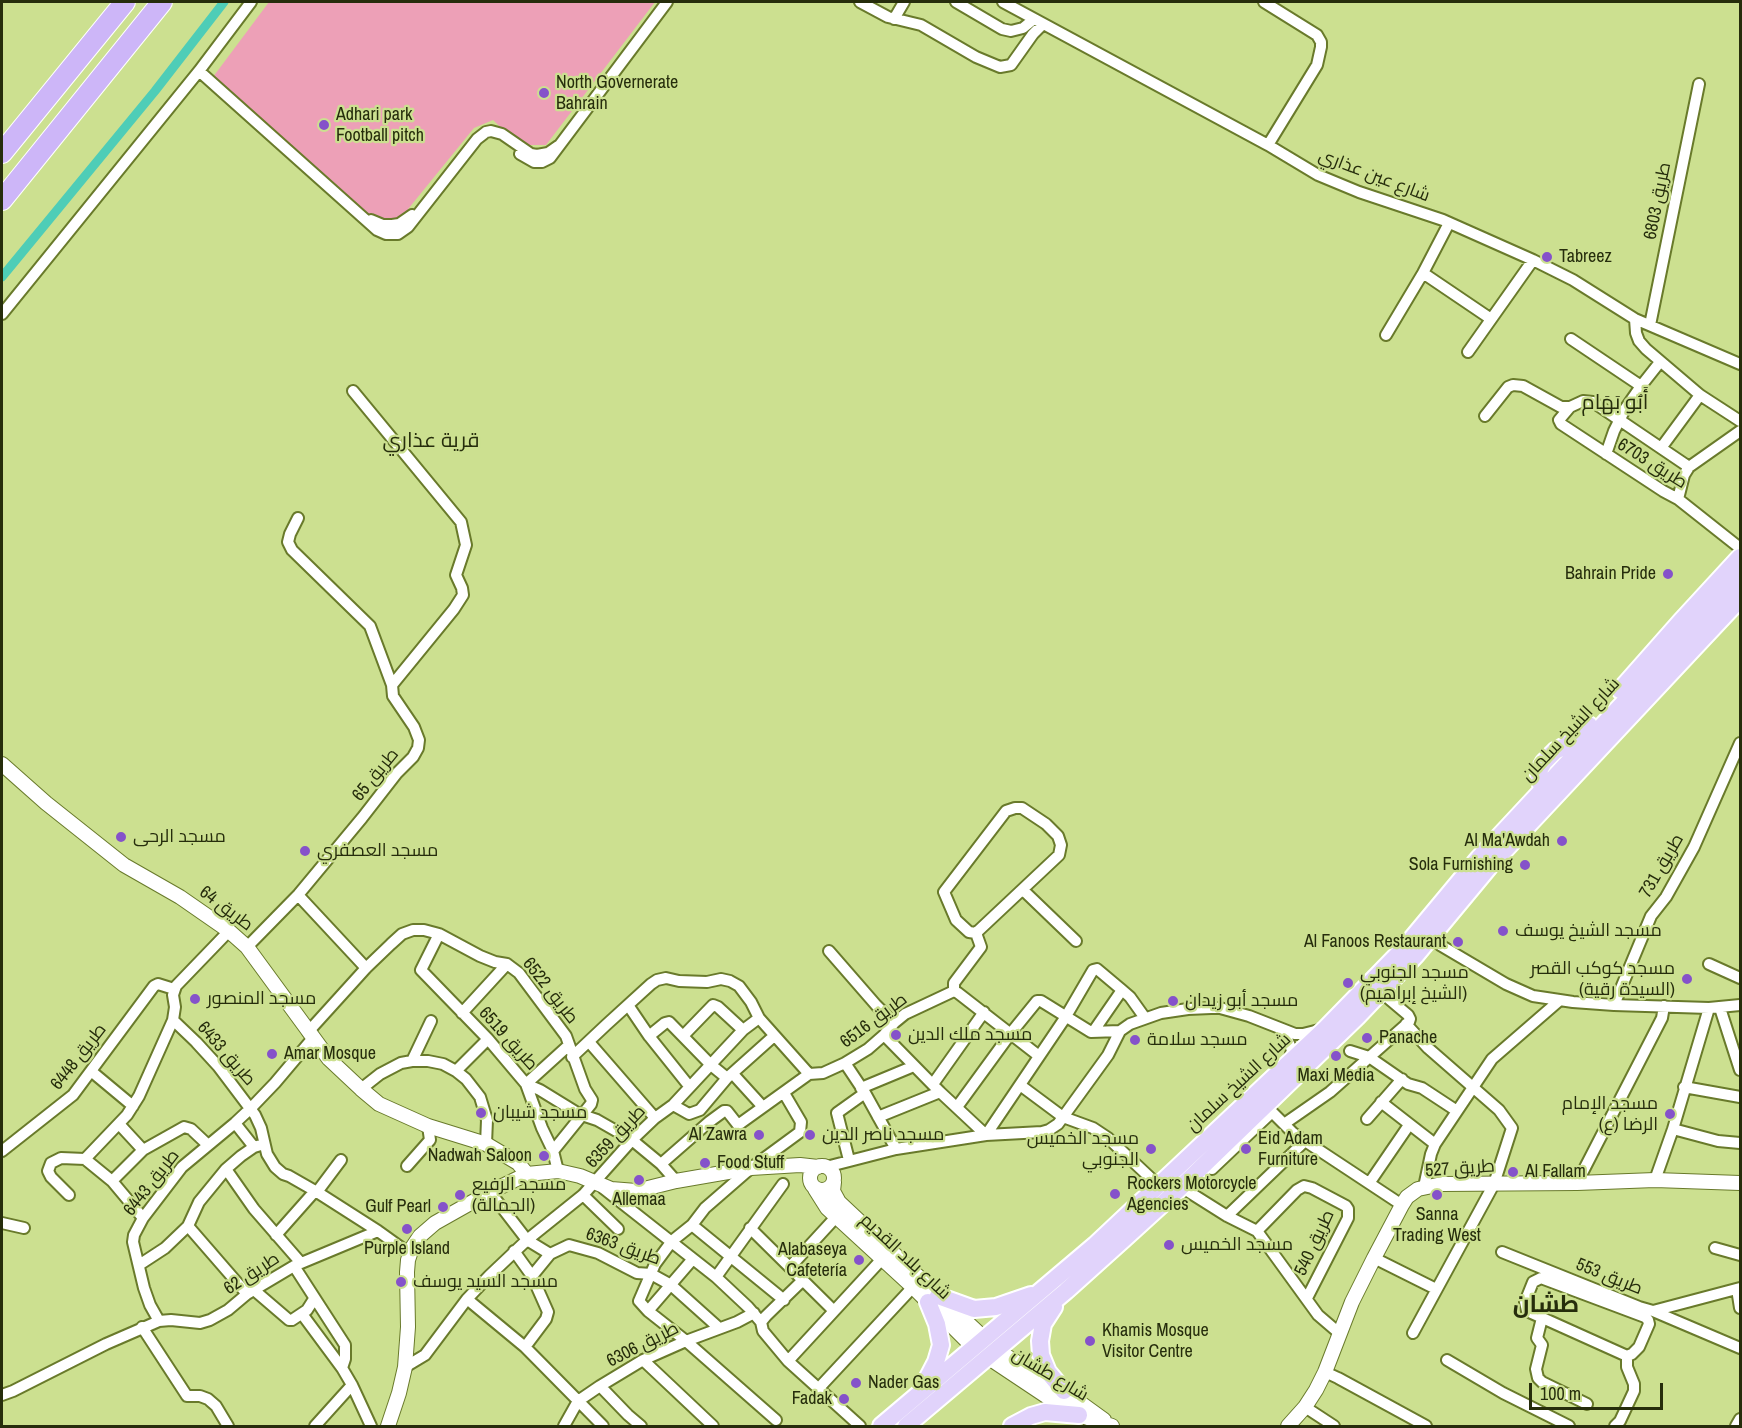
<!DOCTYPE html>
<meta charset="utf-8">
<style>
body{margin:0}
#map{position:relative;width:1742px;height:1428px;overflow:hidden;background:#cce090;font-family:"Archivo Narrow",sans-serif}
canvas{display:block}
.frame{position:absolute;inset:0;border:3px solid #262d0c;pointer-events:none}
.scale{position:absolute;left:1529px;top:1383px;width:134px;height:27px;box-sizing:border-box;border:3px solid #262d0c;border-top:0;padding-left:8px;font-size:18px;line-height:21px;white-space:nowrap;color:#262d0c;-webkit-text-stroke:4px #cce090;paint-order:stroke}
</style>
<div id="map">
<canvas width="1742" height="1428"></canvas>
<div class="frame"></div>
<div class="scale">100 m</div>
</div>
<script>
const context = document.querySelector('canvas').getContext('2d');
context.lineJoin = 'round';
function paint(path, color) {
  context.fillStyle = color;
  context.fill(path, 'evenodd');
}
function toPath(rows) {
  const path = new Path2D();
  for (const r of rows) {
    if (r.length === 3) {
      path.moveTo(r[0] + r[2], r[1]);
      path.arc(r[0], r[1], r[2], 0, 2 * Math.PI);
      continue;
    }
    path.moveTo(r[0], r[1]);
    for (let i = 2; i < r.length; i += 2) path.lineTo(r[i], r[i + 1]);
  }
  return path;
}
function strokePath(path, color, width, dash) {
  context.strokeStyle = color;
  context.lineWidth = width;
  context.lineCap = dash ? 'butt' : 'round';
  context.setLineDash(dash || []);
  context.stroke(path);
}
function write(font, color, halo, rows, align = 'center') {
  context.font = font + ' "Archivo Narrow",Cairo,sans-serif';
  context.lineWidth = 4.5;
  context.setLineDash([]);
  context.textBaseline = 'middle';
  context.strokeStyle = halo;
  context.fillStyle = color;
  for (const [text, x, y, turn = 0] of rows) {
    context.save();
    context.translate(x, y);
    context.rotate((+turn || 0) * Math.PI / 180);
    context.textAlign = isNaN(turn) ? turn : align;
    if (halo) context.strokeText(text, 0, 0);
    context.fillText(text, 0, 0);
    context.restore();
  }
}
paint(toPath([
 [269,2,655,2,546,145,519,145,493,120,474,128,400,219,373,218,214,84,213,77]
]), '#eda0b7');
strokePath(toPath([
 [2,277,155,91,224,2]
]), '#4ecdb7', 9);
const minor = toPath([
 [860,2,888,17,921,25,976,57,1000,67,1011,65,1033,34,1043,24],
 [956,2,1002,29,1011,31,1023,28,1034,19],
 [1003,2,1268,145,1318,175,1359,192,1443,220,1533,260,1573,280,1635,319,1740,364],
 [1264,2,1317,35,1321,42,1321,47,1317,65,1268,145],
 [894,19,904,2],
 [199,71,377,230,386,234,398,234,408,227,477,139,486,132,491,131,502,134,531,154,537,155,548,153,558,146],
 [520,154,534,162,542,162,550,158,667,2],
 [371,220,383,225,392,225,399,224,412,215],
 [1423,273,1491,319],
 [2,314,199,71,251,2],
 [1635,319,1636,333,1639,341,1646,349,1700,395,1740,421],
 [1650,325,1699,84],
 [1386,335,1423,273,1449,223],
 [1571,339,1641,386],
 [1468,352,1533,260],
 [1570,407,1559,420,1561,424,1663,491,1678,499,1740,548],
 [1485,416,1508,387,1513,385,1523,386,1561,407,1570,407,1583,401,1593,402,1689,467],
 [1661,448,1700,395],
 [1606,454,1614,431,1625,409,1641,386,1660,362],
 [1678,499,1684,475,1689,467,1740,431],
 [298,518,290,534,288,542,292,550,370,626,392,685],
 [1023,890,1076,941],
 [298,895,366,968],
 [439,934,421,970,488,1039,526,1084,540,1090,579,1114,597,1120,632,1140,661,1164,676,1181],
 [1440,945,1506,984,1533,996,1573,1002,1614,1005,1709,1008,1740,1005],
 [247,947,298,895,362,818,397,773,413,757,418,748,419,740,414,727,393,696,392,685,454,609,463,595,462,588,456,575,466,545,461,522,353,391],
 [829,951,876,1005,894,1023],
 [1709,964,1740,978],
 [954,991,954,983,981,947,976,933,1059,855,1061,845,1058,836,1046,824,1022,808,1015,808,1006,811,944,892,956,920,969,932,976,933],
 [628,1005,649,1036,689,1086],
 [1614,1005,1651,916,1666,897,1694,847,1740,743],
 [1720,1008,1740,1070],
 [462,1013,507,964],
 [173,1020,196,1042,218,1066,255,1115,261,1128,267,1154,275,1167,283,1174,289,1176,317,1192,378,1231,410,1254],
 [1406,1024,1428,1048,1499,1110,1512,1128,1494,1184,1413,1333],
 [1283,1030,1292,1050,1289,1062],
 [308,1032,366,968,391,944,402,934,413,930,424,930,439,934,480,956,495,962,507,964,519,973,566,1036,585,1089,592,1100,591,1104,553,1151],
 [1093,1032,1122,990],
 [884,1035,940,1092,986,1135,1065,1018,1093,970,1097,969,1122,990,1130,997,1145,1018],
 [649,1036,665,1023,669,1022,711,1065,727,1078],
 [683,1036,713,1005,718,1007,743,1030],
 [589,1042,655,1118],
 [1350,1051,1369,1057,1408,1084,1422,1088,1457,1111],
 [572,1057,606,1025,651,984,657,980,666,978,679,981,707,982,721,979,730,981,739,986,751,1002,759,1018,809,1074],
 [412,1061,431,1021],
 [845,1063,865,1093,896,1149],
 [91,1071,133,1106],
 [456,1071,488,1039],
 [733,1074,763,1107],
 [526,1084,542,1128,553,1151,558,1171],
 [526,1084,569,1045],
 [933,1084,984,1012],
 [1020,1085,1063,1117,1093,1128,1108,1138,1158,1185],
 [1684,1087,1740,1097],
 [861,1088,914,1066],
 [361,1089,380,1074,401,1063,412,1061,428,1061,443,1064,456,1071,466,1079,480,1097,487,1120,486,1144],
 [1381,1102,1435,1144],
 [673,1105,689,1114,700,1110,727,1078,774,1036],
 [1266,1106,1293,1133,1402,1205],
 [957,1107,1011,1033,1037,1001,1041,1001,1091,1032,1120,1031,1130,1024,1161,1013,1188,1009,1211,1008,1220,1008,1249,1016,1295,1034,1303,1034,1323,1029],
 [878,1117,940,1092],
 [1367,1119,1402,1079],
 [235,1123,254,1147],
 [119,1124,143,1150],
 [1284,1124,1330,1092,1409,1022,1410,1019,1408,1015,1389,999],
 [1673,1129,1718,1141,1740,1143],
 [2,1151,73,1095,154,986,158,984,174,989],
 [85,1159,127,1115,139,1096,173,1020,175,1007,173,995,176,986,229,931],
 [85,1159,112,1181,143,1218],
 [849,1160,837,1113,865,1093],
 [661,1164,709,1122,724,1111,727,1111,738,1125,809,1074,823,1073,845,1063,868,1049,884,1035,894,1023,905,1014,954,991,958,993,1039,1056],
 [407,1166,430,1140,428,1126],
 [826,1167,896,1149,986,1135,1042,1132,1049,1130,1058,1124,1108,1055,1120,1031],
 [226,1169,254,1209,301,1263],
 [1212,1169,1272,1112],
 [1655,1180,1673,1129,1709,1008],
 [112,1181,143,1150,184,1127,191,1129,208,1145],
 [1370,1182,1409,1125],
 [1577,1183,1662,1018,1664,1006],
 [1181,1187,1227,1216,1257,1231,1318,1315,1339,1333],
 [1424,1187,1431,1154,1435,1144,1492,1059,1560,1000],
 [603,1188,716,1277,748,1307,761,1322],
 [317,1192,341,1160],
 [490,1192,527,1240,550,1254,569,1245,598,1253,637,1273,651,1274,671,1285,719,1328],
 [69,1195,51,1177,48,1171,51,1163,61,1158,85,1159],
 [583,1195,618,1229],
 [1227,1216,1305,1141],
 [2,1223,24,1228],
 [692,1225,784,1300],
 [188,1226,247,1294],
 [750,1228,834,1311],
 [1257,1231,1297,1190,1304,1186,1312,1188,1346,1206,1348,1209,1348,1218,1307,1298],
 [276,1235,315,1191],
 [1715,1248,1740,1255],
 [514,1251,532,1276,548,1312,546,1319,525,1347],
 [1502,1252,1639,1307,1653,1311,1740,1288],
 [1374,1258,1436,1289],
 [139,1265,165,1248,188,1226,199,1202,226,1169,241,1156,254,1147,264,1144],
 [294,1266,345,1345,345,1359,342,1368],
 [790,1267,836,1217],
 [532,1276,550,1254],
 [716,1277,783,1184],
 [1541,1278,1645,1317,1648,1320,1649,1324,1639,1347,1632,1354,1627,1356,1527,1311,1525,1302,1533,1282,1541,1278],
 [1737,1289,1740,1308],
 [254,1290,289,1320,292,1320,307,1310,314,1299],
 [467,1299,525,1347,603,1426],
 [648,1311,692,1260],
 [1653,1311,1740,1348],
 [302,1314,342,1368,352,1385,371,1426],
 [1542,1318,1537,1338,1542,1345,1536,1369,1538,1378,1542,1382,1587,1404],
 [159,1321,150,1305,144,1288,133,1242,134,1235,143,1218,182,1167,235,1123,251,1108,275,1083,313,1038],
 [761,1322,763,1331,788,1361,860,1426],
 [761,1322,766,1316,802,1281],
 [142,1327,187,1396,200,1396,208,1399,216,1406,228,1426],
 [643,1360,713,1426],
 [1447,1360,1503,1393,1569,1426],
 [788,1361,882,1259],
 [405,1367,425,1355,467,1299,489,1276,527,1240,583,1195,632,1140,655,1118,673,1105,743,1030,759,1018],
 [1325,1372,1338,1378,1426,1426],
 [600,1386,628,1415,641,1426],
 [818,1389,913,1287],
 [2,1395,13,1391,106,1344,159,1321,171,1320,200,1323,210,1320,228,1310,247,1294,294,1266,378,1231],
 [1305,1407,1334,1426],
 [776,1420,686,1341,648,1311,639,1301,655,1264,672,1241,692,1225,705,1208,751,1168,800,1132,801,1122,784,1093],
 [315,1426,352,1385],
 [564,1426,578,1401,600,1386,643,1360,686,1341,737,1322,754,1313],
 [1615,1426,1620,1421,1634,1391,1634,1384,1627,1367,1627,1356],
 [1736,1426,1740,1419]
]);
const tertiary = toPath([
 [2,764,46,803,124,865,180,897,229,931,247,947,329,1059,361,1089,379,1104,428,1126,486,1144,518,1163,527,1174],
 [822,1178,12],
 [834,1182,833,1191,839,1202,985,1339,1003,1354,1064,1391,1104,1420],
 [815,1189,827,1208,913,1287,974,1348,1058,1404,1079,1415,1112,1426],
 [388,1426,399,1393,405,1367,408,1327,407,1272,408,1260,412,1248,420,1236,435,1223,490,1192,527,1174,558,1171,580,1176,611,1189,636,1191,676,1181,751,1168,800,1165,818,1167],
 [1288,1426,1305,1407,1316,1390,1325,1372,1352,1302,1374,1258,1402,1205,1407,1197,1418,1189,1442,1184,1577,1183,1655,1180,1740,1183]
]);
const primary = toPath([
 [1620,690,1681,621,1740,557],
 [1542,789,1539,776,1540,769,1544,762,1555,751,1567,745,1589,725],
 [938,1296,974,1309,996,1307,1031,1295],
 [1054,1307,1043,1324,1040,1341,1041,1355,1048,1372,1064,1391],
 [924,1385,936,1362,941,1345,937,1324,928,1302],
 [881,1426,1095,1245,1326,1028,1404,948,1479,858,1740,578],
 [906,1426,1066,1291,1125,1238,1181,1187,1357,1017,1416,955,1489,867,1740,599],
 [1012,1426,1031,1416,1045,1412,1079,1415]
]);
const motorway = toPath([
 [2,153,125,2],
 [2,200,162,2]
]);
strokePath(minor, '#697a2b', 14);
strokePath(tertiary, '#697a2b', 16);
strokePath(primary, '#fff', 20);
strokePath(motorway, '#fff', 22);
strokePath(minor, '#fff', 10);
strokePath(tertiary, '#fff', 14);
strokePath(primary, '#e1d3fb', 16);
strokePath(motorway, '#cdb6f8', 20);
for (const [x, y, r, color] of [
 [544,93,6,"#8552ca"],
 [324,125,6,"#8552ca"],
 [1547,257,6,"#8552ca"],
 [1668,574,6,"#8552ca"],
 [121,837,6,"#8552ca"],
 [1562,841,6,"#8552ca"],
 [305,851,6,"#8552ca"],
 [1525,865,6,"#8552ca"],
 [1503,931,6,"#8552ca"],
 [1458,942,6,"#8552ca"],
 [1687,979,6,"#8552ca"],
 [1348,983,6,"#8552ca"],
 [195,999,6,"#8552ca"],
 [1173,1001,6,"#8552ca"],
 [896,1035,6,"#8552ca"],
 [1367,1038,6,"#8552ca"],
 [1135,1040,6,"#8552ca"],
 [272,1054,6,"#8552ca"],
 [1336,1056,6,"#8552ca"],
 [481,1113,6,"#8552ca"],
 [1670,1114,6,"#8552ca"],
 [759,1135,6,"#8552ca"],
 [810,1135,6,"#8552ca"],
 [1151,1149,6,"#8552ca"],
 [1246,1149,6,"#8552ca"],
 [544,1156,6,"#8552ca"],
 [705,1163,6,"#8552ca"],
 [1513,1172,6,"#8552ca"],
 [639,1180,6,"#8552ca"],
 [1115,1194,6,"#8552ca"],
 [460,1195,6,"#8552ca"],
 [1437,1195,6,"#8552ca"],
 [443,1207,6,"#8552ca"],
 [407,1229,6,"#8552ca"],
 [1169,1245,6,"#8552ca"],
 [859,1260,6,"#8552ca"],
 [401,1282,6,"#8552ca"],
 [1090,1341,6,"#8552ca"],
 [856,1383,6,"#8552ca"],
 [844,1399,6,"#8552ca"]
]) {
  const dot = new Path2D();
  dot.arc(x, y, r, 0, 2 * Math.PI);
  context.fillStyle = color;
  context.fill(dot);
  strokePath(dot, '#cce090', 2);
}
write('18px', '#262d0c', '#cce090', [
 ["North Governerate",556,83],
 ["Bahrain",556,104],
 ["Adhari park",336,115],
 ["Football pitch",336,136],
 ["Tabreez",1559,257],
 ["Bahrain Pride",1656,574,"right"],
 ["مسجد الرحى",133,837],
 ["Al Ma'Awdah",1550,841,"right"],
 ["مسجد العصفري",317,851],
 ["Sola Furnishing",1513,865,"right"],
 ["مسجد الشيخ يوسف",1515,931],
 ["Al Fanoos Restaurant",1446,942,"right"],
 ["مسجد كوكب القصر",1675,969,"right"],
 ["(السيدة رقية)",1675,990,"right"],
 ["مسجد الجنوبي",1360,973],
 ["(الشيخ إبراهيم)",1360,994],
 ["مسجد المنصور",207,999],
 ["مسجد أبو زيدان",1185,1001],
 ["مسجد ملك الدين",908,1035],
 ["Panache",1379,1038],
 ["مسجد سلامة",1147,1040],
 ["Amar Mosque",284,1054],
 ["Maxi Media",1336,1076,"center"],
 ["مسجد الإمام",1658,1104,"right"],
 ["الرضا (ع)",1658,1125,"right"],
 ["مسجد شيبان",493,1113],
 ["Al Zawra",747,1135,"right"],
 ["مسجد ناصر الدين",822,1135],
 ["مسجد الخميس",1139,1139,"right"],
 ["الجنوبي",1139,1160,"right"],
 ["Eid Adam",1258,1139],
 ["Furniture",1258,1160],
 ["Nadwah Saloon",532,1156,"right"],
 ["Food Stuff",717,1163],
 ["Al Fallam",1525,1172],
 ["Rockers Motorcycle",1127,1184],
 ["Agencies",1127,1205],
 ["مسجد الرفيع",472,1185],
 ["(الجمالة)",472,1206],
 ["Allemaa",639,1200,"center"],
 ["Gulf Pearl",431,1207,"right"],
 ["Sanna",1437,1215,"center"],
 ["Trading West",1437,1236,"center"],
 ["مسجد الخميس",1181,1245],
 ["Purple Island",407,1249,"center"],
 ["Alabaseya",847,1250,"right"],
 ["Cafetería",847,1271,"right"],
 ["مسجد السيد يوسف",413,1282],
 ["Khamis Mosque",1102,1331],
 ["Visitor Centre",1102,1352],
 ["Nader Gas",868,1383],
 ["Fadak",832,1399,"right"]
], 'left');
write('18px', '#262d0c', '#cce090', [
 ["شارع عين عذاري",1374,176,21],
 ["طريق 6803",1658,201,-79],
 ["طريق 6703",1652,464,32],
 ["شارع الشيخ سلمان",1571,730,-47],
 ["طريق 65",376,775,-51],
 ["طريق 731",1662,866,-60],
 ["طريق 64",226,909,37],
 ["طريق 6522",550,991,52],
 ["طريق 6516",874,1021,-37],
 ["طريق 6519",508,1039,48],
 ["طريق 6433",226,1054,49],
 ["طريق 6448",79,1057,-52],
 ["شارع الشيخ سلمان",1239,1083,-43],
 ["طريق 6359",616,1137,-47],
 ["طريق 527",1460,1169,-4],
 ["طريق 6443",152,1183,-52],
 ["طريق 540",1315,1243,-65],
 ["طريق 6363",623,1247,20],
 ["شارع بلاد القديم",905,1257,43],
 ["طريق 62",252,1274,-33],
 ["طريق 553",1609,1277,22],
 ["طريق 6306",643,1345,-27],
 ["شارع طشان",1050,1375,31]
]);
write('21px', '#262d0c', '#cce090', [
 ["أَبُو بَهَام",1615,403],
 ["قرية عذاري",431,441]
]);
write('bold 24px', '#262d0c', '#cce090', [
 ["طشان",1546,1306]
]);
</script>
